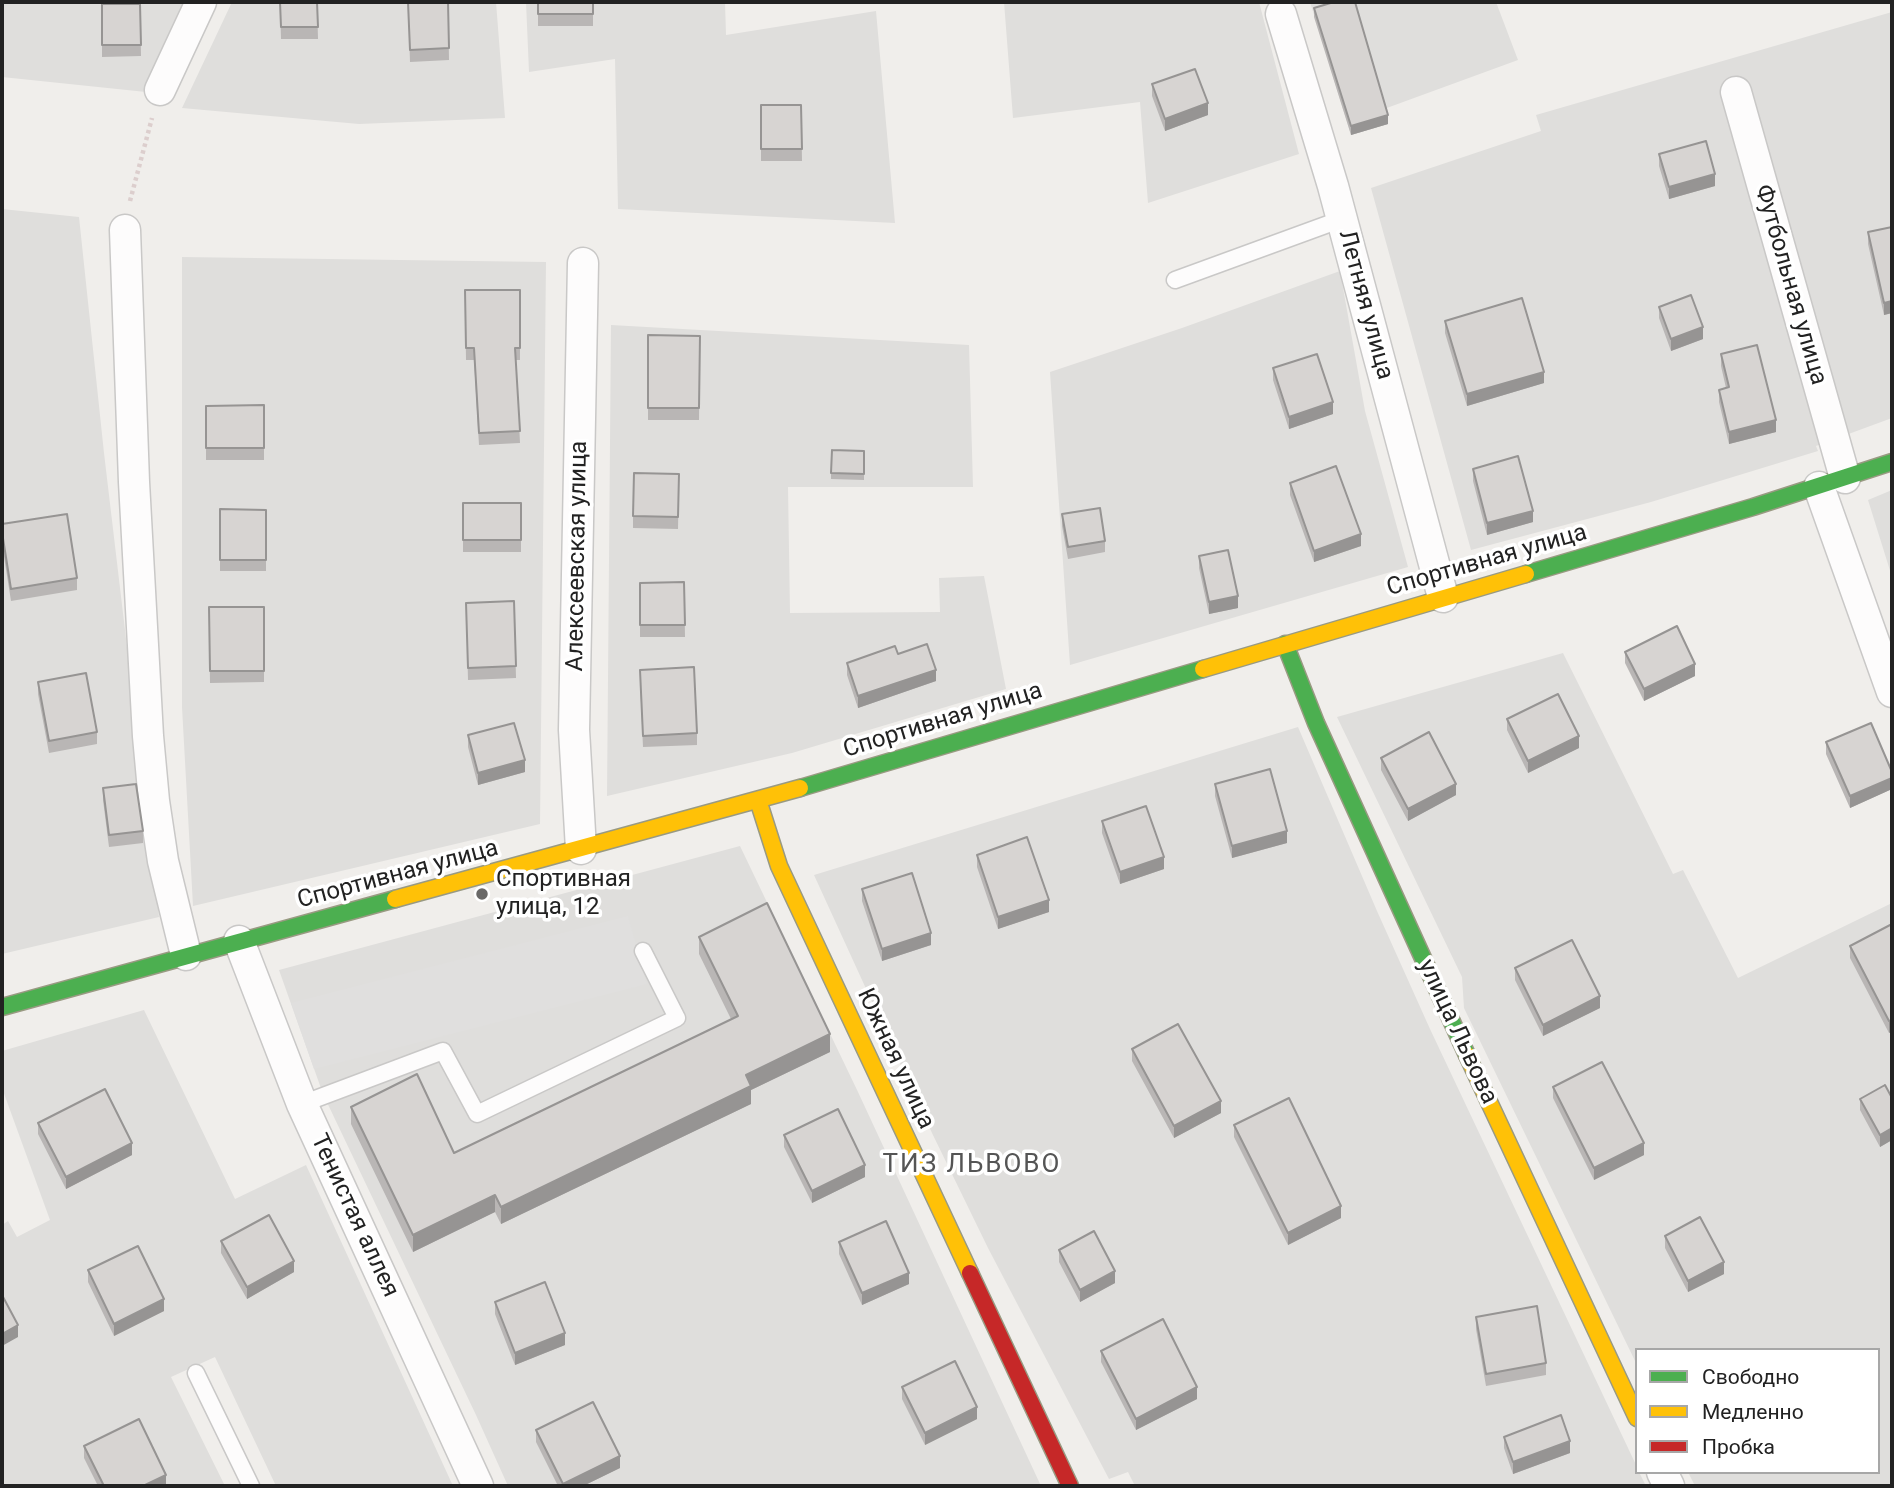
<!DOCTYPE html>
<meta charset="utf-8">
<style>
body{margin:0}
#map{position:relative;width:1894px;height:1488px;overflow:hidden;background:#f0eeeb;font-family:Roboto,sans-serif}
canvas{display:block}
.frame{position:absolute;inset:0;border:4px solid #222;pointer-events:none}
.legend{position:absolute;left:1635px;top:1348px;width:245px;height:126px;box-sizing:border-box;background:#fff;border:2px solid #a7a7a7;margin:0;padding:9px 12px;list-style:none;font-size:21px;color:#222}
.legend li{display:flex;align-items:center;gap:14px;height:35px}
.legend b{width:35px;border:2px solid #a7a7a7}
</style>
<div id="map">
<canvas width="1894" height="1488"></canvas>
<div class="frame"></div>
<ul class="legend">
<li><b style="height:9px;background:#4caf50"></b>Свободно</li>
<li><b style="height:9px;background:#ffc107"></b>Медленно</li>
<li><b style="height:9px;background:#c62828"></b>Пробка</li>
</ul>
</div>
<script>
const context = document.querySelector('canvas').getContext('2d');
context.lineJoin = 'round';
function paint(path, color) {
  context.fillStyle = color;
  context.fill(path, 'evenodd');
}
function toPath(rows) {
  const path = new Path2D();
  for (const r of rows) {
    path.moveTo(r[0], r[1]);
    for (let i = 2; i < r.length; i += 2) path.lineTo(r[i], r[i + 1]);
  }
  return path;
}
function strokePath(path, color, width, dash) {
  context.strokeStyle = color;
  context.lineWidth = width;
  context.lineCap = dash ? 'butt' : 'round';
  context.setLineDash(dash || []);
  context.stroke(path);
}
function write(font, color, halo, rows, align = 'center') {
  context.font = font + ' Roboto,sans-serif';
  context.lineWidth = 7;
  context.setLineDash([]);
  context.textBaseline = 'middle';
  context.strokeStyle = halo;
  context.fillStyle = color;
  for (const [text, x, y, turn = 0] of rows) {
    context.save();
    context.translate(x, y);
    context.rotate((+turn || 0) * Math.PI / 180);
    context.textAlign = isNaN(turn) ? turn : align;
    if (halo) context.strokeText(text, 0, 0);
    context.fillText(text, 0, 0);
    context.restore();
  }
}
paint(toPath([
 [2,2,187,2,146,92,2,77],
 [232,2,496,2,505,118,359,124,182,108],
 [526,2,725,2,726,35,876,11,895,223,618,209,615,59,529,72],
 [1004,2,1259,2,1299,154,1148,203,1140,102,1013,118],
 [1310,2,1496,2,1518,60,1384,109,1388,124,1351,135],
 [1892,12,1892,418,1816,446,1818,451,1651,502,1471,550,1371,188,1541,131,1536,115],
 [2,209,79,217,104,453,159,917,2,954],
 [182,257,546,262,540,824,193,906,182,707],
 [1340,271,1365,411,1408,567,1070,665,1050,372,1182,328],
 [611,325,969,345,973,487,788,487,790,613,940,612,939,578,984,576,1006,689,792,753,607,796],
 [1892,490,1892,577,1868,500],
 [1563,653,1673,874,1683,870,1738,978,1892,903,1892,1486,1695,1486,1688,1472,1878,1472,1878,1350,1637,1350,1637,1365,1464,1008,1462,977,1337,717],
 [1298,727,1377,911,1430,1029,1637,1467,1637,1472,1639,1472,1646,1486,1135,1486,1128,1472,1109,1479,988,1248,932,1133,814,875],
 [740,846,858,1092,1041,1486,508,1486,476,1415,323,1094,279,970],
 [144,1010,235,1199,306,1165,453,1486,276,1486,215,1357,171,1377,225,1486,2,1486,2,1225,8,1221,17,1237,50,1220,2,1088,2,1051]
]), '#dfdedc');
paint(toPath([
 [628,916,647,984,314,1069,291,1003]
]), '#e0dfde');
const lane = toPath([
 [1175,280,1342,219],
 [302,1104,443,1051,477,1114,677,1018,643,951],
 [196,1373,251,1486]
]);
const street = toPath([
 [1281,14,1333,186,1443,597],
 [160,90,201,2],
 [1736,92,1845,478],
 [125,230,134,482,148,736,154,801,163,861,186,955],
 [1819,487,1892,692],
 [581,849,574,730,583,263],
 [239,941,302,1104,478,1486],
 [1662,1472,1669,1486]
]);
const fast = toPath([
 [1526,574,1753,507,1892,462],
 [1285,644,1316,723,1467,1055],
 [800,788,1203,669],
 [2,1007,395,899]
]);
const slow = toPath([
 [1203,669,1526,574],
 [758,800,779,866,970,1273],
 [395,899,800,788],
 [1467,1055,1637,1418]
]);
const jam = toPath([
 [970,1273,1070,1486]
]);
strokePath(lane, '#c9c8c7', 19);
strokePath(street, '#c9c8c7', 33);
strokePath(fast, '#999a82', 19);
strokePath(slow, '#999a82', 19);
strokePath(jam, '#999a82', 19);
strokePath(toPath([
 [130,201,152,118]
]), '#dccecd', 4.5, [3.5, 3.5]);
strokePath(lane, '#fdfcfc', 16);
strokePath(street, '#fdfcfc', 30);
strokePath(fast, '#4caf50', 16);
strokePath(slow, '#ffc107', 16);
strokePath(jam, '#c62828', 16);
paint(toPath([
 [280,2,317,2,318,39,281,39],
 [408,2,448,2,449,60,410,62],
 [538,2,593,2,593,26,538,26],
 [102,4,140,4,141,56,102,57],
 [1314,8,1388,124,1351,135,1314,17],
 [1152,84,1208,115,1165,131,1152,96],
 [761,105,801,105,802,161,761,161],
 [1659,154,1715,186,1669,199,1659,166],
 [1892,227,1892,313,1884,315,1868,244,1868,232],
 [465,290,520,290,520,360,516,360,520,443,479,445,474,360,466,360],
 [1659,307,1703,339,1671,351,1659,318],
 [1445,321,1544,383,1467,406,1445,333],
 [648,335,700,336,699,420,648,420],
 [1721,354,1776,432,1729,444,1719,402,1719,390,1726,388,1721,366],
 [1273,368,1333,414,1289,429,1273,380],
 [264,405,264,460,206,460,206,406],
 [864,451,864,480,831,479,831,473],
 [1473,469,1533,522,1487,535,1473,481],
 [679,474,678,529,633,528,633,516],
 [1290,483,1361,546,1314,562,1290,495],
 [463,503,521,503,521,552,463,552],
 [220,509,266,510,266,571,220,571],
 [1062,514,1105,541,1105,552,1068,559,1062,526],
 [2,524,77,578,77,590,11,601,2,544],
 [1199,556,1238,608,1209,614,1199,568],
 [684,582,685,637,640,637,640,583],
 [514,601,516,678,468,680,466,603],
 [209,607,264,607,264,682,210,683],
 [1625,652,1695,676,1644,701,1625,663],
 [898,654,936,681,858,708,847,675,847,663],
 [640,681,697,733,697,745,643,747],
 [38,682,97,732,97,744,49,753,38,694],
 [1507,719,1579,748,1528,773,1507,730],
 [468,735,525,772,478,785,468,747],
 [1826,742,1892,772,1892,789,1850,808,1826,754],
 [1381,758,1456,795,1408,821,1381,770],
 [1215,784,1287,843,1232,858,1215,796],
 [103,788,143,831,143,843,109,847,103,800],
 [1102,821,1164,869,1120,884,1102,833],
 [977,855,1049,912,998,929,977,867],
 [862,889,931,945,882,961,862,901],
 [1892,924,1892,1031,1889,1033,1850,958,1850,946],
 [699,937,830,1052,751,1090,751,1104,501,1224,495,1212,413,1252,351,1124,351,1107,454,1153,731,1019,699,954],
 [1515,968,1600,1008,1543,1036,1515,980],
 [1132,1049,1221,1113,1174,1138,1132,1061],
 [1553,1087,1644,1155,1594,1180,1553,1098],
 [1892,1098,1892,1140,1880,1147,1860,1110,1860,1099],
 [38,1123,132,1155,66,1189,38,1134],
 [1234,1125,1341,1218,1288,1245,1234,1137],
 [784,1135,865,1177,812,1203,784,1147],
 [1665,1236,1724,1274,1688,1292,1665,1248],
 [221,1241,294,1272,247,1299,221,1253],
 [839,1242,909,1284,862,1305,839,1254],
 [1059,1250,1115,1283,1080,1302,1059,1262],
 [88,1270,164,1311,114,1336,88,1282],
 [495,1302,565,1345,515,1365,495,1314],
 [1476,1317,1546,1363,1546,1375,1486,1386,1476,1329],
 [1101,1351,1197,1399,1136,1430,1101,1362],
 [902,1387,977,1419,925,1445,902,1399],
 [536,1430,620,1468,583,1486,558,1486,536,1442],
 [1504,1437,1570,1453,1513,1474,1504,1448],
 [84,1446,166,1486,98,1486,84,1458]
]), '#b9b6b5');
paint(toPath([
 [1208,103,1208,115,1165,131,1165,119],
 [1388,115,1388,124,1351,135,1351,126],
 [1715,174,1715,186,1669,199,1669,187],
 [1892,301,1892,313,1884,315,1884,303],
 [1703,327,1703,339,1671,351,1671,339],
 [1544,372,1544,383,1467,406,1467,394],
 [1333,402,1333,414,1289,429,1289,417],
 [1776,420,1776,432,1729,444,1729,432],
 [1533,511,1533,522,1487,535,1487,523],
 [1361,534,1361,546,1314,562,1314,551],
 [1238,596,1238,608,1209,614,1209,602],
 [1695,664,1695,676,1644,701,1644,689],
 [936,670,936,681,858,708,858,696],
 [1579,736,1579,748,1528,773,1528,761],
 [525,760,525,772,478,785,478,773],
 [1892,778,1892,789,1850,808,1850,796],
 [1456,784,1456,795,1408,821,1408,809],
 [1287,831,1287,843,1232,858,1232,846],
 [1164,857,1164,869,1120,884,1120,872],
 [1049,900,1049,912,998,929,998,917],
 [931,933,931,945,882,961,882,949],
 [1600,996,1600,1008,1543,1036,1543,1025],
 [1892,1020,1892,1031,1889,1033,1889,1021],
 [830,1034,830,1052,751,1090,751,1104,501,1224,501,1207,746,1075],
 [1221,1101,1221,1113,1174,1138,1174,1126],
 [1892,1128,1892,1140,1880,1147,1880,1135],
 [132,1143,132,1155,66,1189,66,1177],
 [1644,1143,1644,1155,1594,1180,1594,1168],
 [865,1165,865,1177,812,1203,812,1191],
 [495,1195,495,1212,413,1252,413,1235],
 [1341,1206,1341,1218,1288,1245,1288,1233],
 [294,1261,294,1272,247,1299,247,1287],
 [1724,1262,1724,1274,1688,1292,1688,1281],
 [1115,1271,1115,1283,1080,1302,1080,1290],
 [909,1273,909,1284,862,1305,862,1293],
 [164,1299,164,1311,114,1336,114,1324],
 [18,1325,18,1337,2,1346,2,1334],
 [565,1333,565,1345,515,1365,515,1353],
 [1197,1387,1197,1399,1136,1430,1136,1419],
 [977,1407,977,1419,925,1445,925,1433],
 [1570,1441,1570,1453,1513,1474,1513,1462],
 [620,1456,620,1468,583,1486,563,1486,563,1484],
 [166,1475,166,1486,143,1486]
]), '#969493');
const building = toPath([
 [280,2,317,2,318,27,281,27,280,2],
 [408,2,448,2,449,48,410,50,408,2],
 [538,2,593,2,593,14,538,14,538,2],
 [1334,2,1355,2,1388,115,1351,126,1314,8,1334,2],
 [102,4,140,4,141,45,102,45,102,4],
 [1195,69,1208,103,1165,119,1152,84,1195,69],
 [761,105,801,105,802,149,761,149,761,105],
 [1706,141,1715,174,1669,187,1659,154,1706,141],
 [1892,227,1892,301,1884,303,1868,232,1892,227],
 [465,290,520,290,520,348,515,348,520,431,479,433,474,348,466,348,465,290],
 [1691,295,1703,327,1671,339,1659,307,1691,295],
 [1522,298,1544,372,1467,394,1445,321,1522,298],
 [648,335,700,336,699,408,648,408,648,335],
 [1757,345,1776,420,1729,432,1719,390,1729,387,1721,354,1757,345],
 [1317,354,1333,402,1289,417,1273,368,1317,354],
 [264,405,264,448,206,448,206,406,264,405],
 [832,450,864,451,864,474,831,473,832,450],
 [1518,456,1533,511,1487,523,1473,469,1518,456],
 [1336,466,1361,534,1314,551,1290,483,1336,466],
 [634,473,679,474,678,517,633,516,634,473],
 [463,503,521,503,521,540,463,540,463,503],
 [1100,508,1105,541,1068,547,1062,514,1100,508],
 [220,509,266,510,266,560,220,560,220,509],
 [67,514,77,578,11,589,2,532,2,524,67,514],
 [1228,550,1238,596,1209,602,1199,556,1228,550],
 [684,582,685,625,640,625,640,583,684,582],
 [514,601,516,666,468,668,466,603,514,601],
 [209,607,264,607,264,671,210,671,209,607],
 [1677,626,1695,664,1644,689,1625,652,1677,626],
 [927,644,936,670,858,696,847,663,895,646,898,654,927,644],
 [694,667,697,733,643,736,640,670,694,667],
 [86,673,97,732,49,741,38,682,86,673],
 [1558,694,1579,736,1528,761,1507,719,1558,694],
 [514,723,525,760,478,773,468,735,514,723],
 [1871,723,1892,772,1892,778,1850,796,1826,742,1871,723],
 [1429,732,1456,784,1408,809,1381,758,1429,732],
 [1270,769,1287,831,1232,846,1215,784,1270,769],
 [136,784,143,831,109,835,103,788,136,784],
 [1146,806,1164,857,1120,872,1102,821,1146,806],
 [1027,837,1049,900,998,917,977,855,1027,837],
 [912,873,931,933,882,949,862,889,912,873],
 [767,903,830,1034,746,1075,751,1086,501,1207,495,1195,413,1235,351,1107,417,1074,454,1153,738,1016,699,937,767,903],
 [1892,924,1892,1020,1889,1021,1850,946,1892,924],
 [1572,940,1600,996,1543,1025,1515,968,1572,940],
 [1178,1024,1221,1101,1174,1126,1132,1049,1178,1024],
 [1602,1062,1644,1143,1594,1168,1553,1087,1602,1062],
 [1885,1085,1892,1098,1892,1128,1880,1135,1860,1099,1885,1085],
 [105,1089,132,1143,66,1177,38,1123,105,1089],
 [1289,1098,1341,1206,1288,1233,1234,1125,1289,1098],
 [838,1109,865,1165,812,1191,784,1135,838,1109],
 [269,1215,294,1261,247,1287,221,1241,269,1215],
 [1700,1217,1724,1262,1688,1281,1665,1236,1700,1217],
 [886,1221,909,1273,862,1293,839,1242,886,1221],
 [1094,1231,1115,1271,1080,1290,1059,1250,1094,1231],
 [138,1246,164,1299,114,1324,88,1270,138,1246],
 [545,1282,565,1333,515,1353,495,1302,545,1282],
 [2,1295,18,1325,2,1334,2,1295],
 [1537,1306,1546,1363,1486,1374,1476,1317,1537,1306],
 [1163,1319,1197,1387,1136,1419,1101,1351,1163,1319],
 [955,1361,977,1407,925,1433,902,1387,955,1361],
 [593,1402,620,1456,563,1484,536,1430,593,1402],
 [1561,1415,1570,1441,1513,1462,1504,1437,1561,1415],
 [139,1419,166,1475,143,1486,104,1486,84,1446,139,1419]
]);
paint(building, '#d7d4d2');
strokePath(building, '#969493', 2);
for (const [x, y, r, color] of [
 [482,894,7,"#6a6968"]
]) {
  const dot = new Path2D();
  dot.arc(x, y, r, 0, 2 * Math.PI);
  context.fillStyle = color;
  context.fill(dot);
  strokePath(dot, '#fff', 2.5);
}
write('24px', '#222', '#fff', [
 ["Футбольная улица",1790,285,74],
 ["Летняя улица",1365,305,75],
 ["Алексеевская улица",578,556,-89],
 ["Спортивная улица",1487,561,-16],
 ["Спортивная улица",943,721,-17],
 ["Спортивная улица",398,875,-15],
 ["улица Львова",1457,1032,65],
 ["Южная улица",895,1059,65],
 ["Тенистая аллея",354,1216,65]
]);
write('24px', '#222', '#fff', [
 ["Спортивная",496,880],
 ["улица, 12",496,908]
], 'left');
context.letterSpacing = '2px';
write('26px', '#555', '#fff', [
 ["ТИЗ ЛЬВОВО",972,1165]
]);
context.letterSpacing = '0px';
</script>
